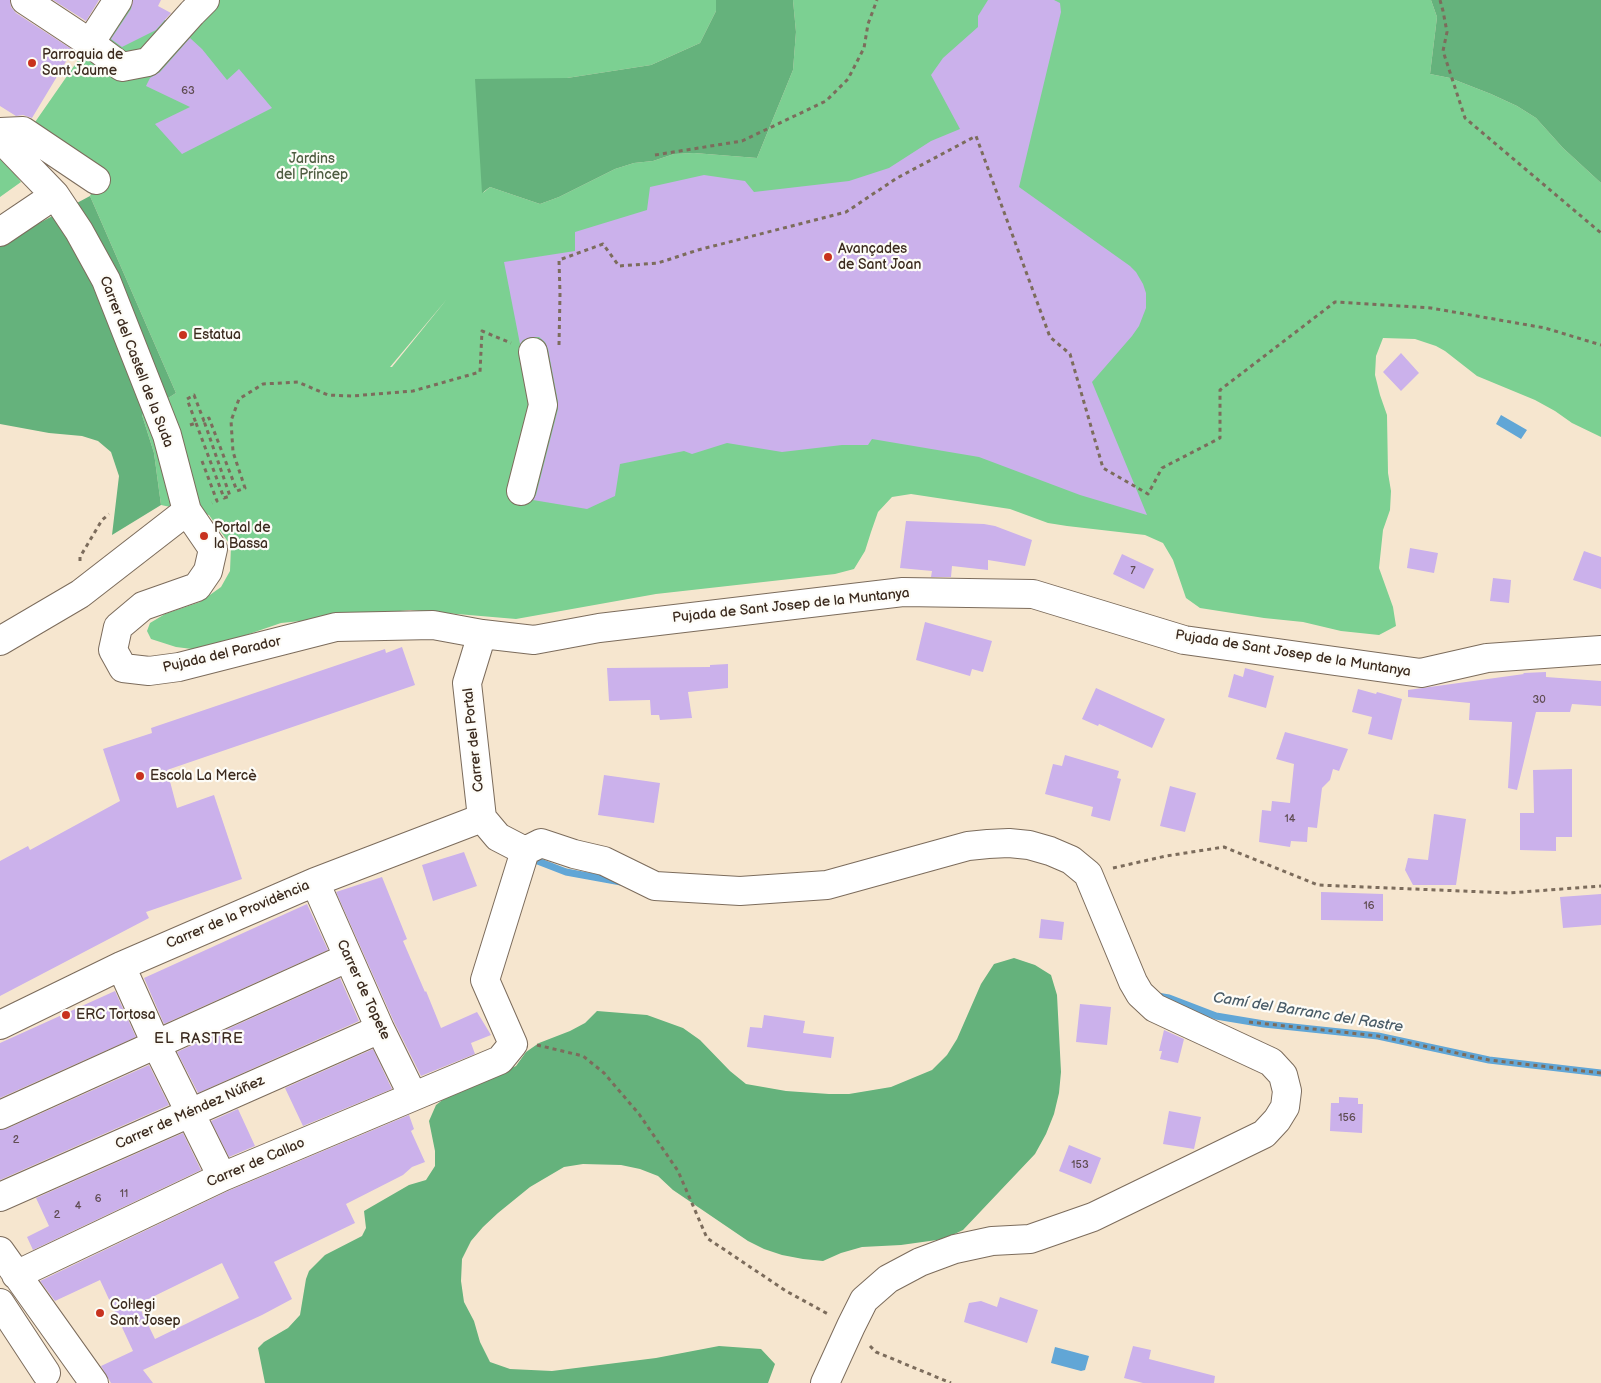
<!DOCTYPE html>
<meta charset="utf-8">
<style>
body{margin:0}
canvas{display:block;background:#f6e6cf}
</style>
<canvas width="1601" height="1383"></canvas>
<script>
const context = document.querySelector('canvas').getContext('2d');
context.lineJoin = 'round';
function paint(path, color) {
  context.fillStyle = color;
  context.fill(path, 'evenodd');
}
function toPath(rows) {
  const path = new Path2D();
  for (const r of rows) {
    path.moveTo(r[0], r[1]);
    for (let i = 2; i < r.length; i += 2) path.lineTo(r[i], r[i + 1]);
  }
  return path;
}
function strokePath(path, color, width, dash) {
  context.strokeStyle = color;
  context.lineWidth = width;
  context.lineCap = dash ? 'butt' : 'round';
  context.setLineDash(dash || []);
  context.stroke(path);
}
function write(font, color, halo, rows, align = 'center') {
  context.font = font + ' "Balsamiq Sans",sans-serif';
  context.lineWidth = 4.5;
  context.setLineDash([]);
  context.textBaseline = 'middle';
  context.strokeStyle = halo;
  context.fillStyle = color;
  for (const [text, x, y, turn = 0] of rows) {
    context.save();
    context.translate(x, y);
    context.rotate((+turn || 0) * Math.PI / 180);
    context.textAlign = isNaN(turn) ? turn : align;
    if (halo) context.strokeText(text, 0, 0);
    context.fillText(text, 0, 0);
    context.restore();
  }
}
paint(toPath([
 [118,0,191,31,218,0,716,0,716,11,700,43,651,65,567,78,483,193,490,187,540,204,559,197,615,169,634,163,653,161,674,154,694,153,757,158,793,70,796,32,793,0,1431,0,1437,17,1430,74,1450,78,1491,94,1517,106,1536,118,1563,148,1601,183,1601,437,1572,423,1555,411,1535,400,1477,376,1445,351,1436,346,1415,339,1383,338,1376,356,1375,375,1380,395,1387,415,1388,473,1391,491,1390,510,1383,530,1379,568,1393,607,1396,626,1379,635,1341,631,1303,622,1264,618,1200,608,1186,598,1173,560,1163,543,1145,535,1067,526,1048,523,1010,509,911,494,892,497,878,512,871,532,865,551,854,569,835,574,656,594,516,619,410,610,281,623,217,645,192,649,176,647,151,639,147,631,150,623,165,614,200,602,221,587,230,571,231,546,209,515,161,505,154,453,142,415,176,393,90,196,102,167,33,125,90,43],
 [447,299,392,367,390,367],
 [0,159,7,164,21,182,0,197]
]), '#7cd092');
paint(toPath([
 [716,0,793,0,796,32,793,70,757,158,694,153,674,154,653,161,634,163,615,169,559,197,540,204,490,187,482,193,475,79,567,78,651,65,700,43,716,11],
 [1431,0,1601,0,1601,183,1563,148,1536,118,1517,106,1491,94,1450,78,1430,74,1437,17],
 [90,196,176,393,142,415,154,453,161,505,112,535,119,476,111,452,98,441,82,436,49,433,0,424,0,244],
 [1014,958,1035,965,1051,975,1057,995,1061,1072,1059,1093,1054,1114,1046,1134,1035,1154,963,1230,944,1239,901,1245,862,1247,841,1253,823,1261,803,1259,782,1255,764,1249,748,1241,673,1190,658,1176,640,1169,621,1165,583,1164,564,1167,530,1187,498,1213,483,1227,471,1241,462,1259,461,1281,464,1302,474,1321,480,1342,490,1362,510,1369,552,1371,656,1358,719,1346,761,1349,775,1364,768,1383,265,1383,258,1348,264,1342,288,1328,300,1315,306,1279,309,1271,325,1255,362,1236,366,1228,364,1211,409,1185,426,1180,435,1166,435,1151,429,1121,436,1105,449,1095,516,1066,526,1052,539,1043,570,1031,585,1023,597,1011,647,1015,683,1028,700,1040,730,1071,746,1084,786,1091,829,1094,849,1094,891,1087,932,1070,947,1055,957,1039,981,984,994,964]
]), '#65b27c');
paint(toPath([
 [1501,415,1527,430,1521,439,1496,424],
 [1055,1347,1089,1356,1085,1370,1081,1371,1051,1363]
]), '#61a6d6');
strokePath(toPath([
 [535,860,566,872,621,882],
 [1157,996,1169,998,1216,1016,1264,1024,1378,1036,1489,1060,1601,1073]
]), '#61a6d6', 7);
paint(toPath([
 [0,0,10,0,11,7,16,13,73,50,32,118,23,115,16,116,0,106],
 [53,0,99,0,86,21],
 [133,0,161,0,158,6,171,13,156,30,122,47,111,39,131,9],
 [988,0,1054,0,1060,3,1061,12,1019,187,1130,266,1136,272,1143,284,1146,293,1146,308,1139,326,1132,336,1092,382,1147,515,1080,495,979,457,872,439,868,445,842,445,782,452,727,443,692,454,684,451,620,464,615,496,587,509,533,500,536,495,558,409,558,402,548,349,545,342,539,337,531,337,523,340,520,344,504,262,575,251,575,232,647,210,650,187,704,175,745,181,754,192,849,181,889,168,931,141,960,129,931,75,943,58,978,27,978,16],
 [190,38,202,49,227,80,239,69,272,108,182,154,155,124,190,107,146,86,150,78,160,72],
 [1401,353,1419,373,1401,391,1383,372],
 [906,521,984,524,995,526,1032,540,1025,566,988,560,988,570,952,566,951,577,931,577,932,571,900,568],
 [1410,548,1438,553,1434,573,1407,568],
 [1584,551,1601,557,1601,589,1573,580],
 [1122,554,1154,569,1144,589,1113,574],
 [1493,578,1511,580,1509,603,1490,601],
 [925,622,992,641,983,672,972,669,970,676,916,660],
 [402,647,415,685,167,770,177,808,214,795,242,879,146,912,149,918,0,996,0,861,28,846,30,850,120,801,103,749,152,733,151,728,385,649,386,653],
 [728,664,728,688,688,692,692,718,660,720,659,715,651,715,650,700,609,701,607,668,710,667,710,665],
 [1245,668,1274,676,1266,708,1228,697,1234,674,1243,677],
 [1546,672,1546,677,1601,681,1601,706,1572,704,1570,712,1536,712,1517,790,1508,788,1512,722,1469,720,1470,703,1408,697,1408,690,1524,674,1523,673],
 [1096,688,1165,719,1152,748,1099,724,1098,726,1082,719],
 [1358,689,1376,694,1377,692,1402,699,1392,740,1368,734,1372,717,1352,712],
 [1285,732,1348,749,1339,771,1333,769,1330,780,1322,788,1317,828,1308,827,1307,842,1291,841,1290,847,1259,842,1262,810,1271,811,1272,801,1290,803,1294,764,1276,759],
 [1065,755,1119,771,1117,778,1121,779,1110,821,1091,816,1093,807,1045,794,1053,764,1062,766],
 [1572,769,1572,837,1556,837,1556,851,1520,850,1520,813,1534,813,1533,770],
 [604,775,660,783,654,823,598,815],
 [1170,786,1196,793,1185,832,1160,826],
 [1434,814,1466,819,1456,885,1413,885,1405,870,1408,858,1428,860],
 [464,852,477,886,433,901,422,865],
 [382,877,407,939,403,941,425,992,426,991,441,1028,477,1012,491,1035,471,1043,475,1054,421,1076,394,1022,336,892],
 [1321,892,1383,894,1383,921,1321,920],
 [1601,894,1601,925,1563,928,1560,897],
 [307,904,328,950,164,1024,144,978],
 [1041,919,1064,922,1062,940,1039,938],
 [340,978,359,1021,198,1093,177,1052],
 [115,991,136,1037,0,1098,0,1043],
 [1080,1004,1111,1007,1107,1045,1076,1042],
 [764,1015,805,1021,803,1033,834,1037,831,1058,747,1047,750,1027,762,1028],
 [1164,1030,1184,1039,1178,1063,1160,1059,1162,1051,1159,1051],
 [373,1049,392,1089,303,1126,285,1088],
 [149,1065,169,1105,0,1180,0,1130,6,1129],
 [1339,1097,1358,1098,1358,1104,1363,1104,1362,1133,1330,1131,1331,1103,1339,1103],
 [238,1109,255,1146,229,1157,211,1121],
 [1169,1111,1201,1117,1194,1149,1163,1144],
 [409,1115,414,1129,411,1131,425,1162,412,1167,403,1175,346,1204,355,1223,274,1262,292,1299,262,1315,143,1370,153,1383,111,1383,101,1366,133,1351,100,1280,55,1301,40,1281,228,1191],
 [222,1263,239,1298,155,1339,138,1304],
 [183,1133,201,1170,33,1250,27,1237,49,1226,36,1198],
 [1069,1145,1101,1158,1091,1184,1059,1171],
 [1000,1297,1038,1310,1027,1343,964,1322,969,1303,981,1301,997,1307],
 [1133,1346,1151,1350,1149,1359,1215,1376,1214,1383,1143,1383,1124,1378]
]), '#cbb1eb');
const minor = toPath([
 [25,0,90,43,122,67,148,62,192,13,205,0],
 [90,43,118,0],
 [0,132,23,131,96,180],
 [0,138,55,195,79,231,106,280,167,435,187,511,213,549,208,571,197,587,143,606,118,627,113,650,123,668,149,671,179,667,336,627,433,625,482,634,534,640,599,628,903,592,1033,594,1184,640,1421,673,1487,658,1601,650],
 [0,232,55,195],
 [521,491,543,405,533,352],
 [0,641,80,594,187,511],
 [482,818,498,837,525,851,541,843,574,854,604,861,655,886,740,891,827,885,968,846,988,844,1009,843,1029,845,1050,851,1071,860,1088,874,1133,982,1140,994,1155,1008,1271,1062,1283,1075,1287,1091,1285,1107,1277,1120,1264,1134,1093,1217,1030,1239,992,1241,955,1249,920,1262,888,1279,864,1300,851,1326,825,1383],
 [482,818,467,683,482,634],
 [315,882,380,1029,413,1096],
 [121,966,156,1044,222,1177],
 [0,1025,121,966,315,882,482,818],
 [0,1115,347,958],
 [0,1197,380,1029],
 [0,1251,94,1383],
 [16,1275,222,1177,500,1060,513,1044,485,980,525,851],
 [0,1303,46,1373]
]);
strokePath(minor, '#7c6c5c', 30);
strokePath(toPath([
 [1440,0,1443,11,1447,32,1443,51,1465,118,1601,233],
 [655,155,742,141,826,101,848,79,864,48,868,24,877,0],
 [559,345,560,294,559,260,603,244,619,266,658,263,698,250,846,212,897,178,976,136,1050,337,1070,354,1103,468,1148,494,1162,468,1220,438,1220,390,1335,302,1431,308,1545,328,1601,345],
 [196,423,224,498,230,496,204,421],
 [190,425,196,423,187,399,194,395,204,421,209,418,237,491,245,488,233,452,231,421,239,399,263,384,298,382,328,395,352,396,413,391,480,372,482,331,511,343],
 [202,461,217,501,212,503],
 [80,561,80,557,102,520,109,514],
 [1113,868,1166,856,1224,847,1318,885,1509,893,1601,886],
 [1249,1022,1378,1036,1489,1060,1601,1073],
 [537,1045,583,1056,604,1073,639,1114,678,1171,707,1238,786,1291,828,1314],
 [870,1346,876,1352,951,1383]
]), '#7c6c5c', 3, [4, 4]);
strokePath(minor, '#fff', 28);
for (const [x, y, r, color] of [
 [32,63,5,"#c8321e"],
 [828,257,5,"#c8321e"],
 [183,335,5,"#c8321e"],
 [204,536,5,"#c8321e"],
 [140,776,5,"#c8321e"],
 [66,1015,5,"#c8321e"],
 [100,1313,5,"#c8321e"]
]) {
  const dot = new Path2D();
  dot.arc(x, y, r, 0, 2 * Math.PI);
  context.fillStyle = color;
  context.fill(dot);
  strokePath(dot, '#fdfcf7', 2);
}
write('11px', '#5f4c51', null, [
 ["63",188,91],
 ["7",1133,571],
 ["30",1539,700],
 ["14",1290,819],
 ["16",1369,906],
 ["156",1347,1118],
 ["2",16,1140],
 ["153",1080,1165],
 ["11",124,1194],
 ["6",98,1199],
 ["4",78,1206],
 ["2",57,1215]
]);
write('14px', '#3b2a1e', '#fdfcf7', [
 ["Parroquia de",42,55],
 ["Sant Jaume",42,71],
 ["Avançades",838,249],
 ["de Sant Joan",838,265],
 ["Estatua",193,335],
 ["Portal de",214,528],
 ["la Bassa",214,544],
 ["Escola La Mercè",150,776],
 ["ERC Tortosa",76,1015],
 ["Col·legi",110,1305],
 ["Sant Josep",110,1321]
], 'left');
write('14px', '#4e5c41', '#fdfcf7', [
 ["Jardins",312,159],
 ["del Príncep",312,175]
]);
write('14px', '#3b2a1e', '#fdfcf7', [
 ["Carrer del Castell de la Suda",136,362,69],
 ["Pujada de Sant Josep de la Muntanya",791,606,-6],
 ["Pujada de Sant Josep de la Muntanya",1293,654,9],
 ["Pujada del Parador",222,655,-13],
 ["Carrer del Portal",474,740,-96],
 ["Carrer de la Providència",238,915,-23],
 ["Carrer de Topete",363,990,65],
 ["Carrer de Méndez Núñez",190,1113,-24],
 ["Carrer de Callao",256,1163,-23]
]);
write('italic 15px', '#4a5c68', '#fdfcf7', [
 ["Camí del Barranc del Rastre",1308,1013,9]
]);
context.letterSpacing = '1px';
write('15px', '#3b2a1e', '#fdfcf7', [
 ["EL RASTRE",199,1039]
]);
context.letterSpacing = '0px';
</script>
